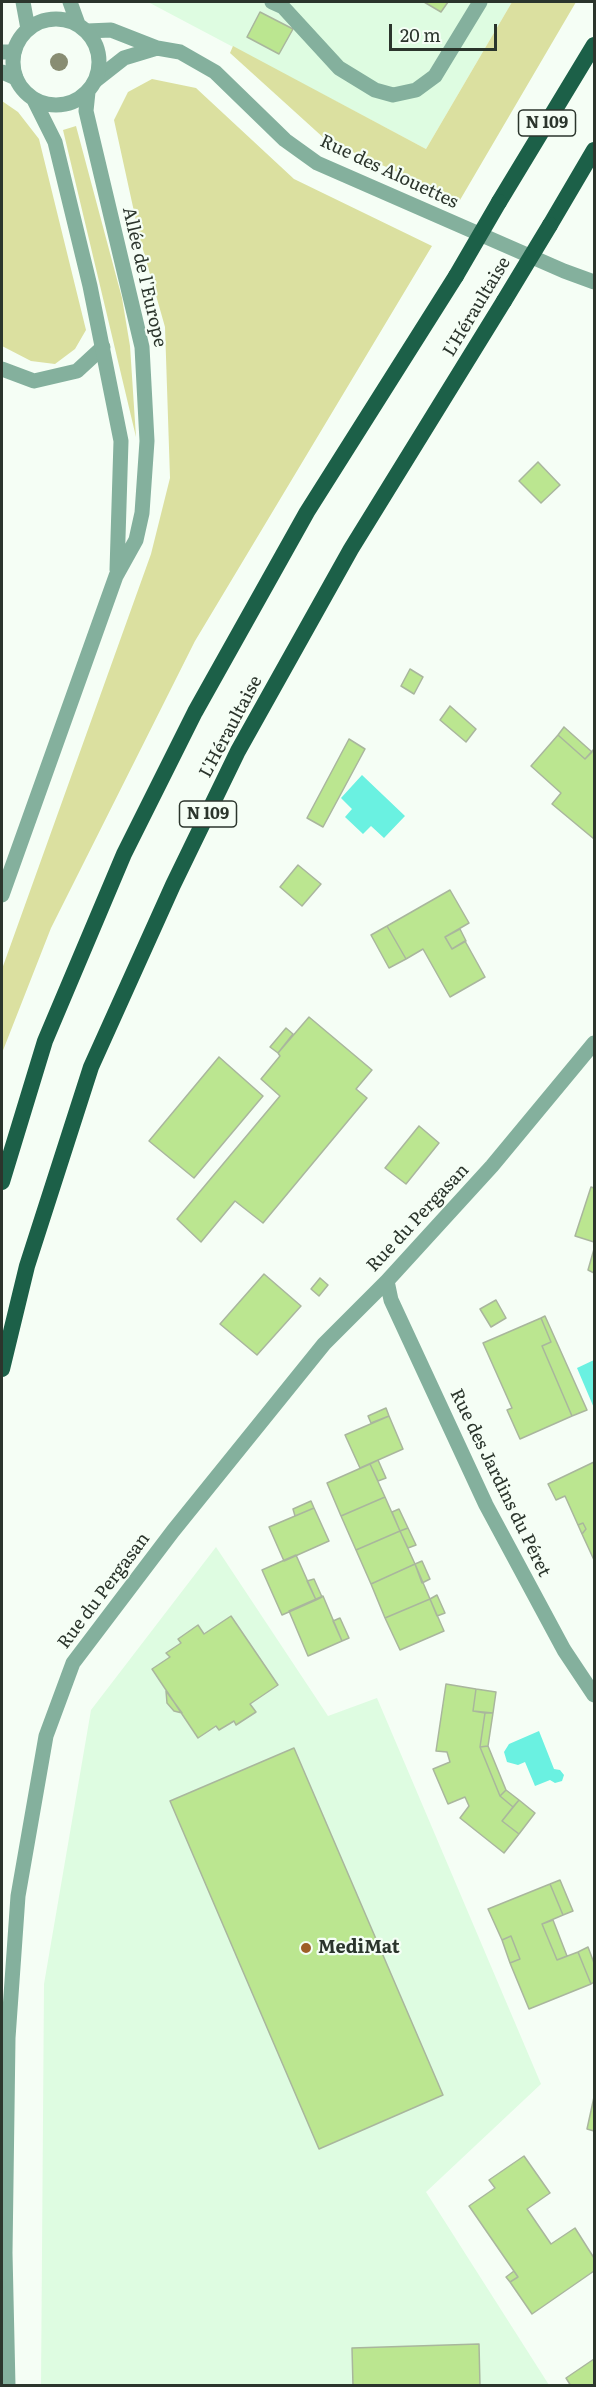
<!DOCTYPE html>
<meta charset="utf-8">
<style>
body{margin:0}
#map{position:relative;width:596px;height:2387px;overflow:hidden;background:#f5fef5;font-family:Literata,serif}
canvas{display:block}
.frame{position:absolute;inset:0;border:3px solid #2b352c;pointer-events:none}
.scale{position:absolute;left:389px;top:24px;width:108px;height:27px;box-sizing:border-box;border:3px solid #2b352c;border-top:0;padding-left:8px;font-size:18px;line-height:21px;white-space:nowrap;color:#2b352c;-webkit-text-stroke:4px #f5fef5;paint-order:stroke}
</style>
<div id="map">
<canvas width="596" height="2387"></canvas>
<div class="frame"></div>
<div class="scale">20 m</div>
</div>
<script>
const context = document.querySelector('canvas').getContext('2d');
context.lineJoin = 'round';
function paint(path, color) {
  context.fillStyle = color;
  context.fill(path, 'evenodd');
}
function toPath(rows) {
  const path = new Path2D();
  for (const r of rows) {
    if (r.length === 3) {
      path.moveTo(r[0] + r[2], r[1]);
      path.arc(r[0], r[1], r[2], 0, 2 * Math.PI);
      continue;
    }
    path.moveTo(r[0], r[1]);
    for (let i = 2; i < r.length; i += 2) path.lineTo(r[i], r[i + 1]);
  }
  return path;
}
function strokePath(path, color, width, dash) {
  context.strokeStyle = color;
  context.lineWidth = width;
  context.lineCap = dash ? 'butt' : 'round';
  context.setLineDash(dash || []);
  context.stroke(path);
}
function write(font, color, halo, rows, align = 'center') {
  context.font = font + ' Literata,serif';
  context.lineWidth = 4.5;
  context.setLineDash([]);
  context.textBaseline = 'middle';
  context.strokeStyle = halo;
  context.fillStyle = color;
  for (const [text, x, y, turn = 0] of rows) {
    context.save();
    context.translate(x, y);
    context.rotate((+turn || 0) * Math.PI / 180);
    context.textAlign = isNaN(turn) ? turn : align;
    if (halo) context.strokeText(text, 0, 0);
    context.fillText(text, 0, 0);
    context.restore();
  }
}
paint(toPath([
 [148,2,512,2,426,149],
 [216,1547,328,1716,377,1698,541,2084,426,2192,549,2385,41,2386,44,1984,91,1710]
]), '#defce1');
paint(toPath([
 [512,2,576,2,460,200,326,140,230,53,233,46,426,149],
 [152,79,196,88,294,179,432,246,195,641,51,928,2,1053,2,969,151,554,170,478,165,327,140,239,114,120,128,92],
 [2,101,18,112,39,139,86,330,75,349,55,364,31,361,2,346],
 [76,126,122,298,130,346,136,437,63,130]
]), '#dbe0a0');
paint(toPath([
 [362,775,405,816,384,838,371,826,363,834,345,817,352,809,341,798],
 [594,1360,594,1408,577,1368],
 [539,1731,554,1769,560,1770,564,1775,562,1781,555,1783,550,1780,535,1786,525,1762,518,1765,507,1762,504,1752,509,1744]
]), '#6af1e1');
const building = toPath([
 [424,2,448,2,441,12,424,2],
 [260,12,293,29,279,54,247,37,260,12],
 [538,462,560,485,541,503,519,481,538,462],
 [410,669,423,677,414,694,401,686,410,669],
 [450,706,476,729,466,742,440,720,450,706],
 [564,727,592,752,585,759,558,735,564,727],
 [558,735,585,759,594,749,594,839,552,804,561,793,531,766,558,735],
 [349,739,365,749,323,827,307,818,349,739],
 [298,865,321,884,302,906,280,887,298,865],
 [450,890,469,923,445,937,452,949,465,941,485,977,450,997,423,949,406,959,387,926,450,890],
 [387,926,406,959,389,968,371,935,387,926],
 [460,929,466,941,452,949,445,937,460,929],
 [309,1017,372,1070,356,1089,367,1098,263,1223,235,1201,201,1242,177,1219,280,1096,261,1079,280,1056,278,1053,309,1017],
 [286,1028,293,1034,278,1053,270,1047,286,1028],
 [219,1057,263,1096,194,1178,149,1141,219,1057],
 [419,1126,439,1143,406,1184,385,1168,419,1126],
 [591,1187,594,1188,594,1242,575,1236,591,1187],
 [594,1249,594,1273,588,1270,594,1249],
 [264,1274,301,1306,257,1355,220,1324,264,1274],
 [320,1278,328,1285,319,1296,311,1289,320,1278],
 [496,1300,506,1318,491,1327,480,1309,496,1300],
 [545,1316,587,1410,572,1416,542,1346,551,1342,541,1318,545,1316],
 [541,1318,551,1342,542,1346,572,1416,520,1439,507,1410,512,1408,483,1343,541,1318],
 [386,1408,389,1416,371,1423,368,1416,386,1408],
 [389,1416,403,1449,360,1468,345,1435,389,1416],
 [378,1460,386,1478,378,1481,370,1464,378,1460],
 [594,1462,594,1560,582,1534,586,1529,583,1523,578,1525,565,1496,556,1500,548,1484,594,1462],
 [370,1464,385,1497,341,1516,327,1483,370,1464],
 [385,1497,400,1531,356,1550,341,1516,385,1497],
 [311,1501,314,1508,295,1516,293,1509,311,1501],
 [314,1508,329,1541,284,1561,269,1527,314,1508],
 [399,1509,408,1528,400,1531,392,1512,399,1509],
 [583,1523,586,1529,582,1534,578,1525,583,1523],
 [408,1528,416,1545,408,1548,400,1531,408,1528],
 [400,1531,415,1564,371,1584,356,1550,400,1531],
 [296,1555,316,1600,282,1615,262,1570,296,1555],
 [422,1561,430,1579,422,1583,415,1564,422,1561],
 [415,1564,430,1599,385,1618,371,1584,415,1564],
 [314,1579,322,1597,316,1600,307,1581,314,1579],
 [437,1595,445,1613,437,1616,430,1599,437,1595],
 [323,1596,342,1641,308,1656,289,1611,323,1596],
 [430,1599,444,1631,400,1650,385,1618,430,1599],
 [231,1616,278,1685,250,1704,256,1712,236,1725,234,1721,219,1730,216,1726,198,1738,152,1669,170,1657,166,1653,181,1643,178,1639,198,1625,204,1634,231,1616],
 [340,1618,349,1638,342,1641,333,1621,340,1618],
 [446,1684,476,1689,473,1711,485,1713,480,1747,500,1796,513,1807,502,1821,519,1834,504,1853,460,1818,469,1806,465,1797,448,1804,433,1769,450,1762,447,1752,436,1751,446,1684],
 [476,1689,496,1692,493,1713,473,1711,476,1689],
 [166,1691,182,1713,174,1711,167,1703,166,1691],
 [485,1713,493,1713,488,1746,480,1747,485,1713],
 [488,1746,506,1790,500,1796,480,1747,488,1746],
 [294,1748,443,2095,319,2149,170,1801,294,1748],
 [506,1790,519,1800,513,1807,500,1796,506,1790],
 [519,1800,535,1813,519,1834,502,1821,519,1800],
 [560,1880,573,1911,563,1915,550,1884,560,1880],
 [550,1884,563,1915,542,1924,557,1960,578,1952,591,1984,529,2009,510,1963,520,1959,511,1936,502,1940,488,1909,550,1884],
 [553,1920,567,1956,557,1960,542,1924,553,1920],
 [511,1936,520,1959,510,1963,502,1940,511,1936],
 [588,1947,594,1963,594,1982,591,1984,578,1952,588,1947],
 [594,2097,594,2131,587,2129,594,2097],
 [524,2156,550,2193,527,2209,551,2244,575,2228,594,2258,594,2271,532,2314,510,2282,518,2277,469,2206,495,2188,489,2180,524,2156],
 [514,2271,518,2277,510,2282,506,2277,514,2271],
 [479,2344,480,2386,353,2386,352,2348,479,2344],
 [594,2359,594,2386,571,2386,566,2378,594,2359]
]);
paint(building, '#bbe690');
strokePath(building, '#a9b69d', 1.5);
strokePath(toPath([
 [272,2,283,7,339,68,375,90,393,95,416,90,435,76,480,2]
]), '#84b09d', 15);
strokePath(toPath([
 [87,31,111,30,157,48,180,52,215,72,285,140,317,163,564,271,594,282],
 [2,52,14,52],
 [2,72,16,78],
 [96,80,124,58,157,48],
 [2,369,34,381,77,371,103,347],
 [387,1281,391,1300,486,1505,564,1650,594,1695],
 [8,2386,5,2253,8,2038,18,1896,46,1736,73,1663,173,1531,324,1344,387,1281,492,1166,594,1043]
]), '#84b09d', 15);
strokePath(toPath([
 [23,2,28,29],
 [70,2,78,24],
 [56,62,43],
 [33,98,55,142,90,286,121,441,117,570],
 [2,895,116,576,136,540,142,513,147,441,142,347,90,128,86,111,88,92]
]), '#84b09d', 15);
strokePath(toPath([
 [499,202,594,45],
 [550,225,594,150],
 [2,1182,45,1041,124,854,195,712,307,512,456,276],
 [2,1369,27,1266,91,1067,173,885,238,751,351,549,504,301]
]), '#1c6048', 16);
strokePath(toPath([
 [456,276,499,202],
 [504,301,550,225]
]), '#1c6048', 16);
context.fillStyle = '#888d72';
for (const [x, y] of [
 [59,62]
]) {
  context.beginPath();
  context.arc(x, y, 9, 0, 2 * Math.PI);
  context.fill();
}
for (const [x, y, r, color] of [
 [306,1948,6,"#9e5e27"]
]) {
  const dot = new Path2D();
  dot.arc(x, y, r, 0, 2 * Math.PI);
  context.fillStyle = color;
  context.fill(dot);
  strokePath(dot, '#f5fef5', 2);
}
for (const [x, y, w] of [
 [547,123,57],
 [208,814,57]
]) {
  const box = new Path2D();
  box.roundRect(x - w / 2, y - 13, w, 26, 4.5);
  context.fillStyle = '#f5fef5';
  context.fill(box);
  strokePath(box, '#2b352c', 1.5);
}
write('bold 16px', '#2b352c', null, [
 ["N 109",547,123],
 ["N 109",208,814]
]);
write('18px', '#2b352c', '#f5fef5', [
 ["Rue des Alouettes",389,172,25],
 ["Allée de l'Europe",144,277,77],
 ["L'Héraultaise",477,307,-59],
 ["L'Héraultaise",231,727,-62],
 ["Rue du Pergasan",418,1218,-47],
 ["Rue des Jardins du Péret",500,1483,64],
 ["Rue du Pergasan",104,1591,-53]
]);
write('bold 18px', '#2b352c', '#f5fef5', [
 ["MediMat",318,1948]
], 'left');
</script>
